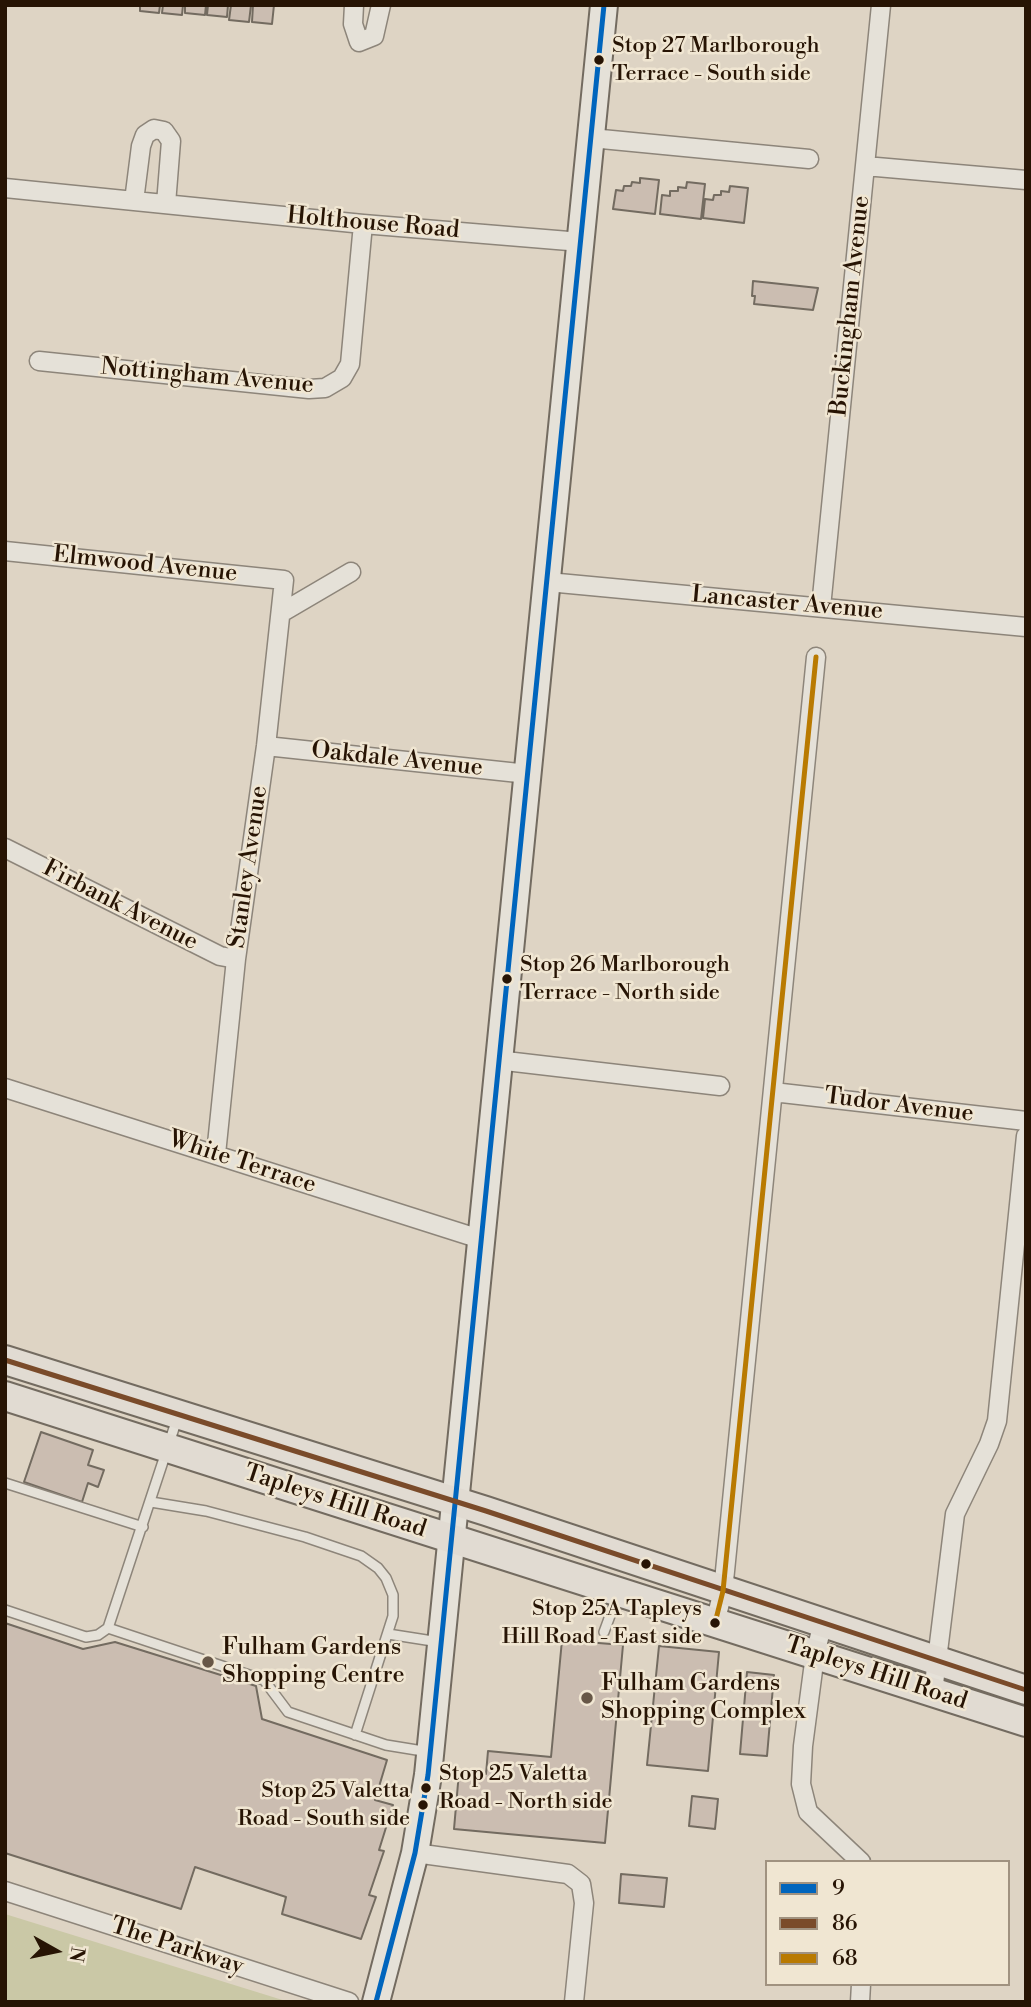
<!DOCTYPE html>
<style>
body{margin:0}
#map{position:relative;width:1031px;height:2007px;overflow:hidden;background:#ded4c4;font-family:"Libre Bodoni",serif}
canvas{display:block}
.frame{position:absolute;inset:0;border:7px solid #271404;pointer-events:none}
.legend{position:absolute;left:765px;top:1860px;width:245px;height:126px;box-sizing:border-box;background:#f0e6d2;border:2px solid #a09280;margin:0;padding:9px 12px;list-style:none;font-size:21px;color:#271404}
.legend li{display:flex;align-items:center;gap:14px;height:35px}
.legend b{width:35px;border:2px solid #a09280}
.north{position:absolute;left:21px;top:1916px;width:70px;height:70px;-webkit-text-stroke:5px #f0e6d2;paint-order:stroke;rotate:99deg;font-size:19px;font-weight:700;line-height:28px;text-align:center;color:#271404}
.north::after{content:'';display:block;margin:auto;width:24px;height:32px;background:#271404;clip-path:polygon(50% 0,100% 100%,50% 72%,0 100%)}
</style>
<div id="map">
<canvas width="1031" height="2007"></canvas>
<div class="frame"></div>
<ul class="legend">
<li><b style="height:9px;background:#0065bd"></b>9</li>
<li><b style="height:9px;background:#7a4b2a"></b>86</li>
<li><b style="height:9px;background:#b97a01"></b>68</li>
</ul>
<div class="north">N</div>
</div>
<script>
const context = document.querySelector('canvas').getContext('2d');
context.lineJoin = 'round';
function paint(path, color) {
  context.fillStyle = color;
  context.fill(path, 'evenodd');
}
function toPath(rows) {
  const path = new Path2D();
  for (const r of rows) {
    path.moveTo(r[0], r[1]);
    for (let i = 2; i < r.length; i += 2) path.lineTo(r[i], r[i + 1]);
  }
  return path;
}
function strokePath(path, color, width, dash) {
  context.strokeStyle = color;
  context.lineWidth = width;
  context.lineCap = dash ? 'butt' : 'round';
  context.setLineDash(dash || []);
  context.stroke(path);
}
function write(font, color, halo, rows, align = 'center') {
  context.font = font + ' "Libre Bodoni",serif';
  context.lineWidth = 5;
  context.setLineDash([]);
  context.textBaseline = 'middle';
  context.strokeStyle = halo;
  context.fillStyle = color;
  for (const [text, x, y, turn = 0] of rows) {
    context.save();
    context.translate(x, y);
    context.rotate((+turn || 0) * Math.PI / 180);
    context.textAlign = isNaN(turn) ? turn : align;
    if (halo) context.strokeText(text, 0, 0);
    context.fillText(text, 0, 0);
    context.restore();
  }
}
paint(toPath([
 [5,1914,289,2002,5,2002]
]), '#cac8a6');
const building = toPath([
 [140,5,160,5,159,13,140,11,140,5],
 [163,5,183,5,182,15,162,13,163,5],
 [185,5,206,5,205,15,185,13,185,5],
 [208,5,228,5,227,17,207,15,208,5],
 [231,5,251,5,249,22,229,20,231,5],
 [253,5,274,5,272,24,252,22,253,5],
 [640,178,659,180,655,214,613,209,616,190,623,191,624,186,631,186,632,182,640,183,640,178],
 [687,182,705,184,701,219,660,214,662,195,670,196,670,191,678,191,678,187,686,188,687,182],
 [730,186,748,188,744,223,703,218,705,199,713,200,714,195,721,195,721,191,729,192,730,186],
 [753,281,818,288,813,310,754,304,755,296,752,296,753,281],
 [41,1432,93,1450,88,1465,104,1470,98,1487,88,1483,82,1502,24,1482,41,1432],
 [5,1623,83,1649,115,1642,256,1686,262,1719,387,1760,375,1800,393,1805,379,1850,384,1851,369,1895,376,1897,361,1939,282,1914,286,1897,195,1867,181,1909,5,1853,5,1623],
 [562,1640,623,1645,605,1843,454,1829,459,1772,486,1774,488,1751,551,1757,562,1640],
 [659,1646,719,1652,708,1771,647,1765,659,1646],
 [747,1672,774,1675,767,1756,740,1754,747,1672],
 [692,1796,718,1799,715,1829,689,1826,692,1796],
 [621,1874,667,1878,664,1907,619,1903,621,1874]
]);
paint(building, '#cbbdb1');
strokePath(building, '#736b60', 2);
const lane = toPath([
 [5,1483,143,1527],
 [151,1502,206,1511,305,1537,361,1556,378,1568,386,1578,393,1595,393,1616,355,1735],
 [5,1610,86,1637,98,1635,108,1628,178,1416],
 [108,1628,264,1680,288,1712,386,1745,429,1752],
 [604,1632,618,1594],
 [388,1634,439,1642]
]);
const street = toPath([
 [354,5,353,24,359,42,374,36,381,5],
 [591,138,809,159],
 [865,166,1026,180],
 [5,188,363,224,581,242],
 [134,201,141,146,145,135,154,129,164,131,171,141,166,204],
 [39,361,309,389,325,388,342,378,350,364,363,224],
 [5,551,284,580,266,746,236,959,216,1154],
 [548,582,1026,627],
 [821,607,881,5],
 [281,613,351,572],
 [266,746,528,774],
 [5,848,220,956,236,959],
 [497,1060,720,1086],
 [5,1088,480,1239],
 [773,1092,1026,1121],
 [823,1622,815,1655,803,1746,801,1784,808,1812,861,1862],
 [715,1623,723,1591,816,657],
 [933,1692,955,1514,989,1444,997,1421,1026,1136],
 [415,1853,568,1874,581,1884,584,1903,574,2002],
 [5,1891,349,2002],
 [860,2002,861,1984]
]);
const secondary = toPath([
 [376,2002,415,1853,428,1775,604,5]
]);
const primary = toPath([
 [5,1360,486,1511,1026,1690],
 [5,1396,1026,1722]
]);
strokePath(lane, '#8d857a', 12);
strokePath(street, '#8d857a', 21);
strokePath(secondary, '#736b60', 30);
strokePath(primary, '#736b60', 32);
strokePath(lane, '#e5e1d8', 9);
strokePath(street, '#e5e1d8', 18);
strokePath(secondary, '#e5e1d8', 26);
strokePath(primary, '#e1dbd2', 28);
strokePath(toPath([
 [376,2002,415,1853,428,1775,604,5]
]), '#0065bd', 5);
strokePath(toPath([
 [5,1360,486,1511,1026,1690]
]), '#7a4b2a', 5);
strokePath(toPath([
 [715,1623,723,1591,816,657]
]), '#b97a01', 5);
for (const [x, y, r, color] of [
 [599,60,6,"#271404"],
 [507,979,6,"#271404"],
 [646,1564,6,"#271404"],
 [715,1623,6,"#271404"],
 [208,1662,7,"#675747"],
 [587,1698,7,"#675747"],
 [426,1788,6,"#271404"],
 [423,1805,6,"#271404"]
]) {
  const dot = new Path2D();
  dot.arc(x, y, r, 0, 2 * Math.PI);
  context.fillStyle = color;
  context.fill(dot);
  strokePath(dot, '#f0e6d2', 2.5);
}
write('22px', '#271404', '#f0e6d2', [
 ["Stop 27 Marlborough",612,47],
 ["Terrace - South side",612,75],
 ["Stop 26 Marlborough",520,966],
 ["Terrace - North side",520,994],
 ["Stop 25A Tapleys",702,1610,"right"],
 ["Hill Road - East side",702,1638,"right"],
 ["Stop 25 Valetta",439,1775],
 ["Road - North side",439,1803],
 ["Stop 25 Valetta",410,1792,"right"],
 ["Road - South side",410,1820,"right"]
], 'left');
write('24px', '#271404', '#f0e6d2', [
 ["Holthouse Road",373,224,5],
 ["Buckingham Avenue",851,306,-84],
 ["Nottingham Avenue",207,377,5],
 ["Elmwood Avenue",145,565,6],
 ["Lancaster Avenue",787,604,5],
 ["Oakdale Avenue",397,760,6],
 ["Stanley Avenue",249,867,-82],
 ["Firbank Avenue",120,906,27],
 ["Tudor Avenue",899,1106,7],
 ["White Terrace",242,1163,18],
 ["Tapleys Hill Road",335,1502,18],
 ["Tapleys Hill Road",876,1674,18],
 ["The Parkway",177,1947,18]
]);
write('24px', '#271404', '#f0e6d2', [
 ["Fulham Gardens",222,1648],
 ["Shopping Centre",222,1676],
 ["Fulham Gardens",601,1684],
 ["Shopping Complex",601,1712]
], 'left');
</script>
